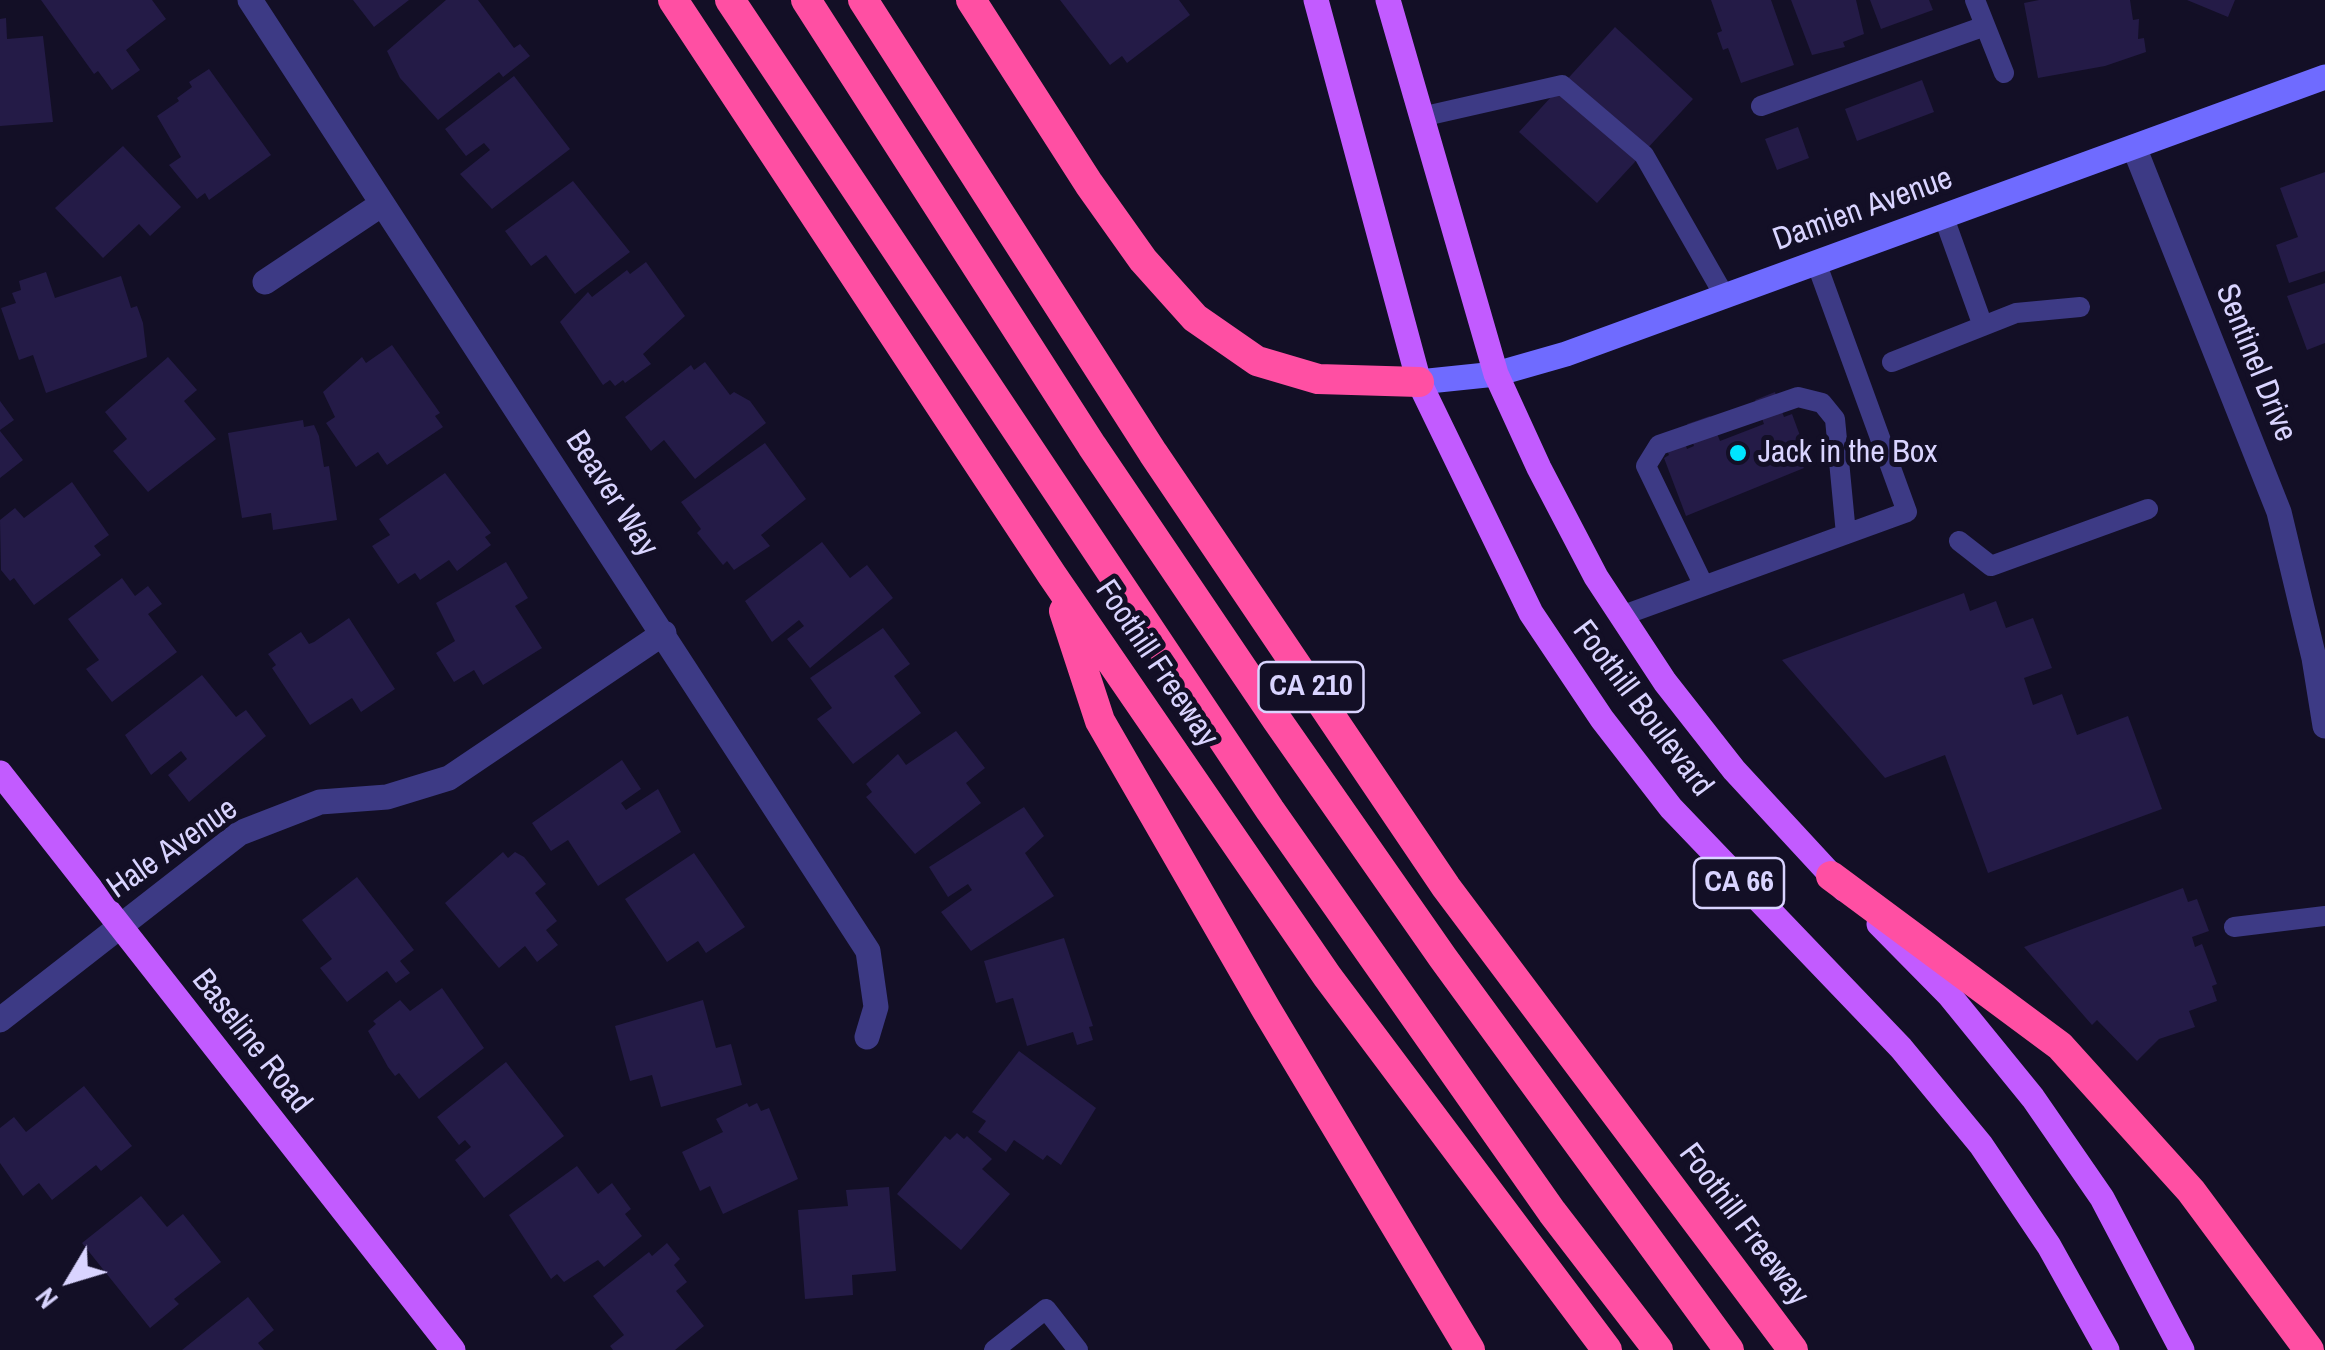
<!DOCTYPE html>
<style>
body{margin:0}
#map{position:relative;width:2325px;height:1350px;overflow:hidden;background:#130f26;font-family:"Archivo Narrow",sans-serif}
canvas{display:block}
.north{position:absolute;left:20px;top:1230px;width:100px;height:100px;-webkit-text-stroke:8px #130f26;paint-order:stroke;rotate:232deg;font-size:28px;font-weight:700;line-height:40px;text-align:center;color:#d9d4ff}
.north::after{content:'';display:block;margin:auto;width:35px;height:45px;background:#d9d4ff;clip-path:polygon(50% 0,100% 100%,50% 72%,0 100%)}
</style>
<div id="map">
<canvas width="2325" height="1350"></canvas>
<div class="north">N</div>
</div>
<script>
const context = document.querySelector('canvas').getContext('2d');
context.lineJoin = 'round';
function paint(path, color) {
  context.fillStyle = color;
  context.fill(path, 'evenodd');
}
function toPath(rows) {
  const path = new Path2D();
  for (const r of rows) {
    path.moveTo(r[0], r[1]);
    for (let i = 2; i < r.length; i += 2) path.lineTo(r[i], r[i + 1]);
  }
  return path;
}
function strokePath(path, color, width, dash) {
  context.strokeStyle = color;
  context.lineWidth = width;
  context.lineCap = dash ? 'butt' : 'round';
  context.setLineDash(dash || []);
  context.stroke(path);
}
function write(font, color, halo, rows, align = 'center') {
  context.font = font + ' "Archivo Narrow",sans-serif';
  context.lineWidth = 10;
  context.setLineDash([]);
  context.textBaseline = 'middle';
  context.strokeStyle = halo;
  context.fillStyle = color;
  for (const [text, x, y, turn = 0] of rows) {
    context.save();
    context.translate(x, y);
    context.rotate((+turn || 0) * Math.PI / 180);
    context.textAlign = isNaN(turn) ? turn : align;
    if (halo) context.strokeText(text, 0, 0);
    context.fillText(text, 0, 0);
    context.restore();
  }
}
paint(toPath([
 [41,0,152,0,166,19,126,50,140,70,112,90,98,71,94,74],
 [353,0,409,0,374,27],
 [446,0,478,0,514,48,520,44,530,56,503,77,499,72,438,120,400,78,387,51],
 [1060,0,1179,0,1190,15,1127,63,1122,56,1110,65],
 [1711,0,1771,0,1794,65,1741,83,1728,48,1723,50,1717,33,1722,31],
 [1791,0,1856,0,1864,34,1843,42,1845,47,1812,55],
 [1870,0,1929,0,1933,10,1881,29],
 [2039,0,2130,0,2133,20,2139,19,2138,39,2144,38,2146,52,2105,66,2038,78,2024,3],
 [2187,0,2235,0,2228,17],
 [6,18,7,39,43,36,53,122,0,126,0,19],
 [1615,27,1693,99,1597,203,1519,132],
 [209,69,271,155,209,200,205,193,197,199,169,165,181,157,157,116,179,101,177,98,192,87,189,82],
 [514,76,570,149,492,209,460,174,490,150,484,143,466,156,445,129],
 [1922,80,1934,112,1857,141,1845,109],
 [1798,127,1809,158,1777,170,1765,139],
 [123,146,181,207,150,236,139,224,103,258,55,208],
 [2325,172,2325,271,2289,283,2276,245,2298,237,2280,188],
 [573,181,630,252,575,294,546,255,531,266,505,231],
 [646,262,685,316,643,354,651,364,625,383,623,380,615,386,610,380,603,385,560,322,588,292,592,297,627,270,630,274],
 [46,272,55,298,121,276,131,308,137,306,143,323,147,357,46,393,33,355,19,360,1,308,16,303,12,293,21,290,19,281],
 [2325,283,2325,343,2307,350,2287,296],
 [392,345,440,413,435,416,443,427,387,465,378,452,356,467,326,423,335,417,323,392,362,357,366,363],
 [168,357,197,390,184,401,216,439,148,492,113,451,127,439,105,412],
 [705,362,730,395,734,392,750,401,766,423,695,479,664,440,651,451,625,417,691,365,694,370],
 [1775,392,1784,417,1792,414,1809,460,1801,463,1804,468,1686,516,1664,458,1669,455,1667,450,1685,443,1687,449,1694,446,1687,424,1710,416,1720,441,1764,424,1755,400],
 [0,401,14,420,0,430],
 [303,420,304,427,314,425,319,436,324,467,329,466,337,520,273,530,271,513,242,518,228,433],
 [0,431,23,460,0,478],
 [765,443,806,499,761,535,770,546,734,570,727,561,723,565,697,533,701,529,681,502],
 [445,473,491,533,485,537,491,545,457,571,449,560,420,580,415,573,398,584,372,546,390,535,379,519],
 [72,482,109,535,94,546,101,555,34,605,14,578,10,581,1,570,0,520,15,508,24,518],
 [822,542,850,578,867,565,893,598,810,668,787,639,804,626,799,620,772,642,745,601],
 [506,562,528,598,515,606,542,648,483,685,474,670,454,682,436,653,455,641,436,603],
 [122,578,135,596,148,586,162,604,148,614,177,652,112,702,86,669,99,660,68,619],
 [1964,593,1970,611,1996,601,2006,628,2033,618,2052,668,2024,678,2033,705,2062,694,2077,735,2128,716,2162,809,1988,873,1945,755,1885,778,1782,660],
 [349,618,395,689,361,712,352,698,310,725,272,668,276,665,268,654,301,632,309,644,314,642],
 [883,628,910,664,894,676,921,713,853,764,817,719,832,708,810,678],
 [202,675,236,717,246,710,266,736,189,802,168,775,187,759,181,751,151,775,125,735],
 [956,731,985,768,966,783,981,803,915,854,866,797,872,792,866,784,898,754,906,765],
 [622,760,641,789,621,803,626,810,658,789,681,832,598,886,568,840,551,851,532,823],
 [1024,807,1044,836,1025,853,1054,896,971,951,941,912,972,890,968,884,948,897,929,867],
 [503,852,508,858,515,852,524,857,546,884,535,893,557,921,546,930,558,945,537,962,525,946,499,968,445,903],
 [694,853,745,927,706,953,698,941,667,962,625,899],
 [357,877,414,950,400,961,410,973,396,983,387,971,347,1002,320,968,332,959,302,920],
 [2183,888,2188,902,2197,899,2209,931,2192,937,2195,947,2202,944,2217,984,2212,986,2217,1001,2189,1011,2195,1027,2159,1039,2137,1061,2097,1020,2092,1025,2024,947],
 [1064,938,1093,1026,1089,1027,1093,1040,1077,1045,1073,1032,1027,1046,1013,998,996,1003,984,961],
 [442,988,484,1048,419,1099,399,1073,395,1076,388,1067,368,1031,376,1024,373,1021,400,1000,410,1011],
 [703,1000,716,1048,731,1044,742,1085,661,1107,652,1075,630,1081,615,1026],
 [1019,1051,1096,1108,1061,1165,1047,1155,1043,1160,1014,1140,1006,1152,978,1132,986,1121,972,1112],
 [506,1062,564,1136,484,1198,455,1160,471,1147,465,1140,459,1145,437,1117],
 [84,1086,132,1146,101,1171,96,1165,52,1200,39,1183,23,1196,0,1163,0,1128,14,1117,26,1132],
 [747,1103,749,1107,757,1103,761,1111,769,1108,798,1179,723,1214,710,1186,700,1191,682,1152,723,1132,716,1119],
 [957,1133,964,1139,967,1136,992,1159,982,1169,1010,1194,961,1250,897,1194,945,1136,950,1140],
 [577,1166,598,1194,612,1183,631,1209,625,1214,642,1236,604,1267,598,1260,564,1282,557,1274,551,1279,509,1215],
 [889,1187,896,1271,852,1275,853,1295,805,1299,798,1210,848,1206,846,1190],
 [141,1196,167,1227,183,1214,221,1262,174,1299,179,1304,150,1328,82,1243],
 [667,1243,680,1259,674,1265,687,1282,676,1291,704,1326,675,1350,613,1350,610,1346,624,1335,593,1296,649,1252,652,1256],
 [248,1297,274,1330,258,1343,264,1350,182,1350]
]), '#241b47');
strokePath(toPath([
 [1975,0,2004,73],
 [1761,106,1985,26],
 [1421,117,1562,85,1644,155,1724,295],
 [1943,215,1983,326],
 [1892,362,2016,313,2080,307],
 [1959,541,1991,566,2148,509],
 [1704,586,1646,466,1659,445,1798,397,1822,403,1835,419,1846,534],
 [1621,616,1907,512,1816,262],
 [2234,927,2325,916],
 [994,1350,1046,1309,1078,1350]
]), '#3d3a85', 20);
strokePath(toPath([
 [250,0,868,951,876,1007,867,1037],
 [2134,147,2279,512,2314,658,2325,726],
 [265,282,382,204],
 [0,1020,240,833,320,802,387,797,449,778,664,633]
]), '#3d3a85', 25);
strokePath(toPath([
 [1419,382,1496,374,1566,354,2325,77]
]), '#6f6bff', 25);
strokePath(toPath([
 [1316,0,1419,382,1531,613,1602,719,1671,808,1901,1048,1981,1145,2049,1246,2107,1350],
 [1388,0,1496,374,1539,468,1596,577,1665,682,1734,770,1844,889],
 [0,773,453,1350],
 [1879,924,1950,996,2033,1098,2102,1198,2182,1350]
]), '#c25bff', 25);
strokePath(toPath([
 [673,0,1052,575,1327,976,1607,1350],
 [730,0,1270,810,1552,1212,1658,1350],
 [806,0,1092,446,1277,720,1443,958,1729,1350],
 [863,0,1153,453,1446,887,1793,1350],
 [971,0,1089,184,1143,260,1195,318,1257,361,1318,379,1419,382],
 [1064,611,1100,721,1266,1009,1470,1350],
 [1831,876,2060,1046,2191,1191,2309,1350]
]), '#ff4fa3', 30);
for (const [x, y, r, color] of [
 [1738,453,10,"#00e5ff"]
]) {
  const dot = new Path2D();
  dot.arc(x, y, r, 0, 2 * Math.PI);
  context.fillStyle = color;
  context.fill(dot);
  strokePath(dot, '#130f26', 4);
}
for (const [x, y, w] of [
 [1311,687,105],
 [1739,883,90]
]) {
  const box = new Path2D();
  box.roundRect(x - w / 2, y - 25, w, 50, 8);
  context.fillStyle = '#130f26';
  context.fill(box);
  strokePath(box, '#d9d4ff', 2.5);
}
write('bold 30px', '#d9d4ff', null, [
 ["CA 210",1311,687],
 ["CA 66",1739,883]
]);
write('32px', '#d9d4ff', '#130f26', [
 ["Damien Avenue",1863,210,-20],
 ["Sentinel Drive",2255,363,68],
 ["Beaver Way",611,494,57],
 ["Foothill Freeway",1156,664,56],
 ["Foothill Boulevard",1642,709,53],
 ["Hale Avenue",173,849,-35],
 ["Baseline Road",251,1042,52],
 ["Foothill Freeway",1743,1225,53]
]);
write('32px', '#d9d4ff', '#130f26', [
 ["Jack in the Box",1758,453]
], 'left');
</script>
